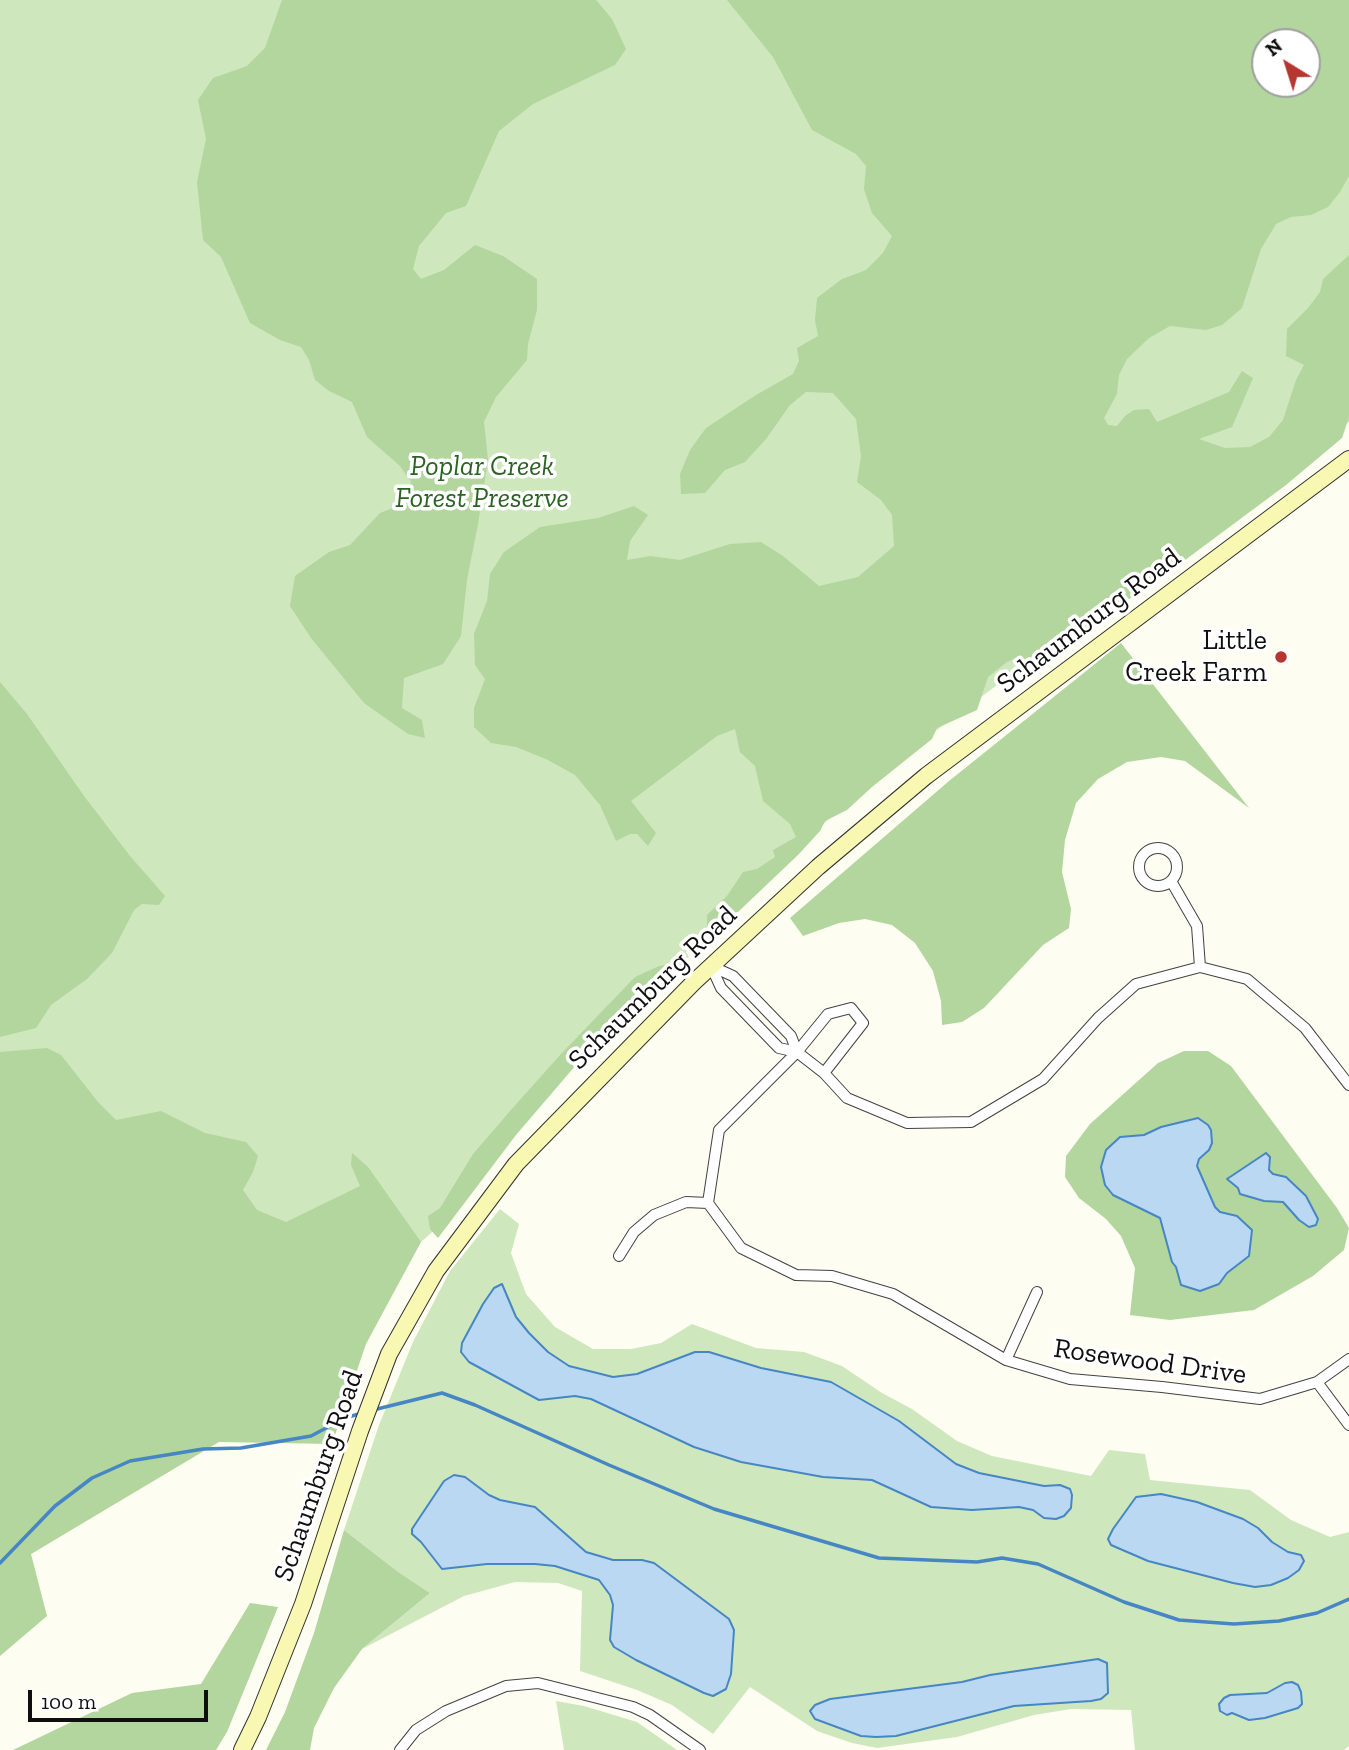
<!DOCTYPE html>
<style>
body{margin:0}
#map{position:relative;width:1349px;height:1750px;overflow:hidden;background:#fefdf2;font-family:"Zilla Slab",serif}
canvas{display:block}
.north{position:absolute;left:1251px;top:28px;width:70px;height:70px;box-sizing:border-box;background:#fff;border:2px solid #9f9f9f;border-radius:50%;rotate:322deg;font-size:19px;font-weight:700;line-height:28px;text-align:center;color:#0f0f0f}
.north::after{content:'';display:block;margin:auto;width:24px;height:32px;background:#b63630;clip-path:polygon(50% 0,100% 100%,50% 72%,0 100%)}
.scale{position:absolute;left:28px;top:1690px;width:180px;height:32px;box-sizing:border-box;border:4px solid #0f0f0f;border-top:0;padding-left:9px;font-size:21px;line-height:24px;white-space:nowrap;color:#0f0f0f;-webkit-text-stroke:5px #fff;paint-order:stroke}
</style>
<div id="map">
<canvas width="1349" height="1750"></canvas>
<div class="north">N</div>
<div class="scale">100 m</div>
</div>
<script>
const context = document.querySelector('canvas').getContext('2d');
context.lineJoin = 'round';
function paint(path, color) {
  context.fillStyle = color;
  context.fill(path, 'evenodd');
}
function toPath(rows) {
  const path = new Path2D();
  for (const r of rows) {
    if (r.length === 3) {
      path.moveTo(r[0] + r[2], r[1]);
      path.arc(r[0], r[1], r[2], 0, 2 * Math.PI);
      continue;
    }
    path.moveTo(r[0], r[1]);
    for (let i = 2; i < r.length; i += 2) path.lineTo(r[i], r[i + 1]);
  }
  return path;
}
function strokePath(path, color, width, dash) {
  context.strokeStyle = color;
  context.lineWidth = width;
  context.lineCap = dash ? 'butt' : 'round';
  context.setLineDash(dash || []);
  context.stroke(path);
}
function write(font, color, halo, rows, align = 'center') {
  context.font = font + ' "Zilla Slab",serif';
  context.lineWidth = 7;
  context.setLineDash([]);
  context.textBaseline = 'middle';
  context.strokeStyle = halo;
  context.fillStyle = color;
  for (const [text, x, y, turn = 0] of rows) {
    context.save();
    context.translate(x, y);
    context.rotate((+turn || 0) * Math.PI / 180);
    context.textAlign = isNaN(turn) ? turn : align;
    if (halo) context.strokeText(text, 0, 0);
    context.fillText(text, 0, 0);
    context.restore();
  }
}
paint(toPath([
 [0,0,1349,0,1349,422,874,777,686,952,689,957,673,964,634,1002,556,1085,441,1224,421,1242,292,1395,0,1573],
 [1265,42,1307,42,1307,84,1265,84],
 [500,1209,519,1224,511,1253,526,1294,555,1327,593,1349,631,1349,661,1343,692,1324,756,1348,804,1352,842,1366,882,1393,912,1409,957,1441,992,1456,1091,1476,1109,1450,1145,1454,1150,1480,1250,1490,1291,1520,1330,1537,1349,1532,1349,1746,1344,1750,1135,1750,1131,1710,1071,1709,1034,1715,957,1737,877,1748,852,1743,817,1731,750,1687,713,1734,672,1705,637,1690,580,1671,582,1591,558,1583,515,1582,464,1596,362,1649,430,1593,397,1571,344,1530,379,1425,413,1342,450,1271],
 [556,1701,584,1706,637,1722,677,1750,564,1750]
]), '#cfe7bd');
paint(toPath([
 [282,0,596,0,612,19,626,49,615,65,533,104,499,131,466,206,446,213,419,246,413,269,421,279,444,270,475,245,503,256,537,279,537,310,528,344,527,360,496,397,484,422,488,460,478,524,467,580,461,636,443,664,404,678,402,708,422,720,425,738,408,734,364,703,311,638,290,606,295,576,329,552,350,545,380,513,403,504,411,482,400,466,367,437,352,402,329,391,315,380,309,360,301,347,280,340,250,323,221,257,203,240,197,182,206,139,198,100,213,78,247,66,265,48],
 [727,0,1349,0,1349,176,1340,192,1328,207,1311,215,1291,217,1276,224,1261,249,1242,308,1222,325,1206,330,1170,326,1149,338,1127,359,1119,375,1117,394,1104,418,1108,425,1117,426,1125,416,1134,410,1149,409,1157,422,1229,392,1242,371,1253,378,1232,427,1199,439,1225,448,1250,447,1269,437,1283,420,1296,380,1304,365,1286,356,1287,329,1308,308,1320,292,1323,279,1349,255,1349,417,1342,438,1286,485,1177,566,1048,655,1036,661,1016,658,1007,662,988,677,977,710,937,728,932,739,872,787,847,810,825,821,820,831,799,854,717,932,707,927,707,915,727,896,743,872,757,869,775,857,773,850,796,837,790,824,763,801,755,766,740,752,735,729,717,736,631,801,656,833,648,846,637,834,630,834,616,841,600,805,575,775,548,760,516,747,491,743,474,727,474,708,485,679,475,665,474,634,487,601,490,574,504,552,540,527,598,518,634,506,648,515,630,541,627,560,650,556,680,560,730,544,761,542,783,556,819,586,858,577,894,546,892,515,881,500,857,482,861,456,856,419,833,393,806,392,790,405,766,439,745,462,725,470,705,493,681,494,680,474,690,450,706,428,756,395,793,374,799,361,797,348,818,336,815,320,817,298,842,279,866,270,883,253,892,236,872,213,864,189,866,166,856,154,812,130,773,57],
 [1265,42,1307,42,1307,84,1265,84],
 [1121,643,1249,808,1185,761,1161,757,1127,762,1098,779,1076,803,1065,840,1062,872,1071,909,1069,928,1043,945,984,1008,962,1022,942,1025,941,1001,933,971,915,943,892,925,865,919,839,923,803,936,790,918,949,781],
 [0,682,27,714,84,796,130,856,165,896,159,905,142,904,134,910,112,953,87,979,51,1005,36,1028,0,1037],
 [685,959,682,968,666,985,630,1011,582,1058,516,1135,438,1238,430,1229,428,1216,440,1208,473,1154,511,1110,561,1054,635,977,659,966,673,964],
 [47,1048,61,1055,98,1102,116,1120,161,1111,205,1133,246,1142,258,1156,253,1172,243,1190,257,1210,286,1222,360,1186,351,1165,352,1153,368,1167,421,1242,366,1344,332,1444,219,1442,31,1554,47,1616,0,1656,0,1052],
 [1184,1051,1208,1051,1231,1066,1337,1208,1349,1228,1344,1250,1313,1276,1254,1310,1170,1320,1130,1315,1135,1268,1121,1236,1106,1219,1079,1198,1065,1177,1066,1156,1090,1124,1158,1063],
 [344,1530,397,1571,430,1593,362,1649,334,1688,314,1728,310,1750,266,1750,285,1712,314,1633],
 [250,1603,278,1607,227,1732,216,1750,13,1750,132,1693,201,1684]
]), '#b2d69e');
const water = toPath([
 [1198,1118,1208,1125,1211,1130,1212,1143,1209,1150,1199,1159,1197,1166,1215,1207,1220,1212,1237,1216,1252,1230,1249,1256,1227,1273,1219,1284,1200,1291,1181,1285,1176,1267,1172,1262,1160,1218,1113,1195,1105,1185,1101,1167,1106,1150,1120,1137,1144,1135,1161,1127,1198,1118],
 [1266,1153,1270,1157,1269,1170,1273,1174,1286,1177,1306,1196,1318,1219,1316,1225,1309,1227,1299,1220,1283,1202,1264,1201,1240,1194,1238,1188,1227,1179,1266,1153],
 [502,1284,516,1317,529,1333,548,1352,569,1366,613,1377,637,1374,695,1352,709,1352,761,1368,831,1382,899,1421,956,1464,979,1473,1044,1486,1060,1485,1070,1489,1072,1495,1071,1508,1064,1516,1056,1519,1044,1518,1033,1510,1019,1507,972,1510,931,1507,872,1480,823,1477,741,1462,694,1447,591,1399,575,1396,539,1400,469,1362,461,1352,462,1343,483,1304,494,1288,502,1284],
 [454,1475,465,1477,489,1495,500,1500,535,1507,586,1552,613,1560,642,1560,654,1563,729,1619,734,1630,731,1674,726,1689,713,1696,704,1693,636,1660,614,1647,610,1640,613,1605,610,1595,599,1580,555,1566,535,1564,487,1564,442,1569,421,1542,412,1534,412,1529,444,1481,454,1475],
 [1161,1494,1197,1502,1243,1519,1258,1528,1272,1542,1288,1552,1301,1555,1304,1561,1299,1570,1288,1578,1271,1585,1255,1587,1233,1583,1148,1561,1111,1545,1108,1539,1113,1529,1136,1497,1161,1494],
 [1098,1659,1107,1663,1108,1693,1101,1699,1091,1701,1014,1706,896,1736,876,1737,861,1736,815,1719,810,1711,815,1705,830,1699,962,1682,990,1675,1098,1659],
 [1292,1682,1298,1685,1301,1692,1302,1704,1298,1708,1265,1718,1249,1720,1232,1713,1227,1715,1220,1711,1219,1704,1224,1698,1230,1695,1267,1693,1285,1683,1292,1682]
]);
paint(water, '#bad8f2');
strokePath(water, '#4686c4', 2);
strokePath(toPath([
 [373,1410,442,1393,475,1405,609,1465,714,1509,879,1558,977,1562,1002,1558,1038,1564,1124,1602,1179,1620,1234,1624,1279,1621,1317,1613,1349,1599],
 [0,1563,55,1506,92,1478,130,1461,203,1449,241,1448,311,1436,345,1418,362,1413]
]), '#4686c4', 3.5);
const minor = toPath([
 [1158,867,19],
 [1171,881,1197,926,1200,967],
 [711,966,721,988,779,1048,797,1052],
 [711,966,733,976,791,1036,797,1052],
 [797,1052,828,1014,851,1008,863,1023,824,1073],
 [1349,1085,1305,1028,1247,979,1200,967,1136,984,1098,1018,1043,1079,971,1122,907,1123,847,1098,824,1073,797,1052,719,1130,708,1203,741,1248,796,1275,832,1276,893,1294,1006,1360,1070,1379,1162,1387,1260,1399,1317,1382,1349,1359],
 [619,1256,634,1232,654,1215,686,1202,708,1203],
 [1006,1360,1037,1292],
 [1317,1382,1349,1425],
 [400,1750,416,1730,446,1711,506,1686,538,1683,633,1707,650,1715,700,1750]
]);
const secondary = toPath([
 [242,1750,258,1717,303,1604,360,1431,389,1354,436,1271,516,1164,693,983,818,867,926,776,1349,459]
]);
strokePath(minor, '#424242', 12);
strokePath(secondary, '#313131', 18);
strokePath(minor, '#fff', 10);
strokePath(secondary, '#f9f8b2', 16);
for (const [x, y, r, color] of [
 [1281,657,7,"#b63630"]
]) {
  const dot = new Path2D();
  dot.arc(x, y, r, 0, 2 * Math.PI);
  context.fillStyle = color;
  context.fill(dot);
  strokePath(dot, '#fff', 2.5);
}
write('italic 28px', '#2b6323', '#fff', [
 ["Poplar Creek",482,467],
 ["Forest Preserve",482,499]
]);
write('28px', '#0f0f0f', '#fff', [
 ["Schaumburg Road",1089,621,-37],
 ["Schaumburg Road",653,988,-44],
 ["Rosewood Drive",1150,1362,8],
 ["Schaumburg Road",319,1476,-71]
]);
write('28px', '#0f0f0f', '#fff', [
 ["Little",1267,641],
 ["Creek Farm",1267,673]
], 'right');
</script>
